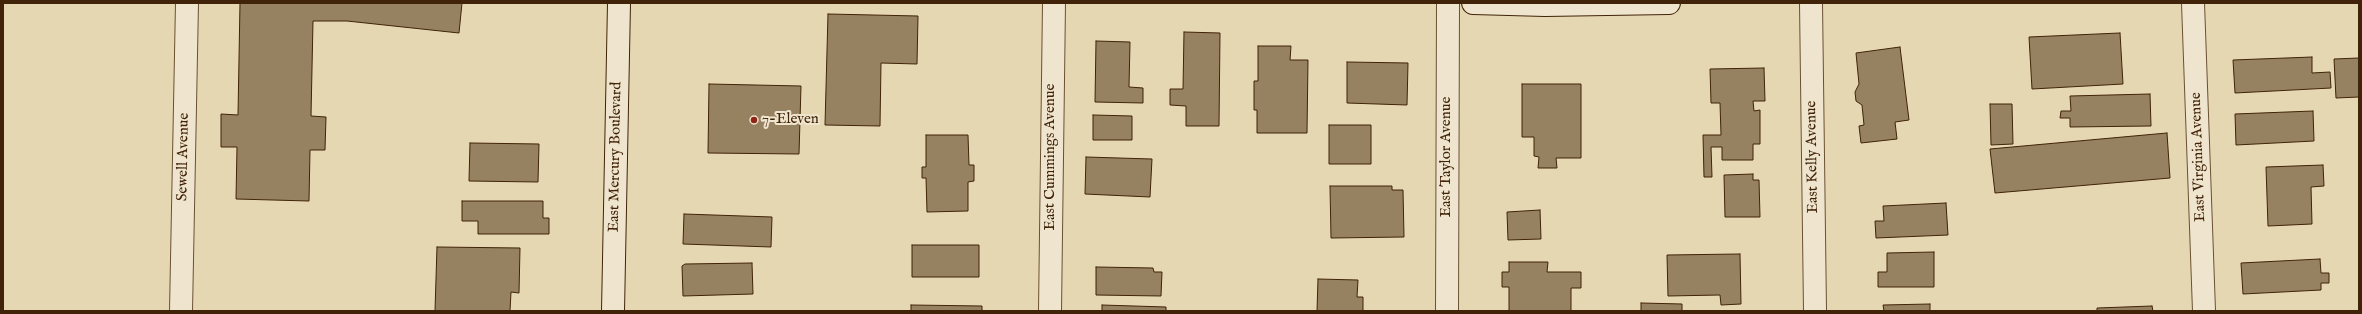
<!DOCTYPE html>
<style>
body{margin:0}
#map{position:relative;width:2362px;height:314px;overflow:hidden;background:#e6d7b3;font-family:"IM FELL English",serif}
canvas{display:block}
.frame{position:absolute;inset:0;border:4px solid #402308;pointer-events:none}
</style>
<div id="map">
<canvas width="2362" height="314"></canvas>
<div class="frame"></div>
</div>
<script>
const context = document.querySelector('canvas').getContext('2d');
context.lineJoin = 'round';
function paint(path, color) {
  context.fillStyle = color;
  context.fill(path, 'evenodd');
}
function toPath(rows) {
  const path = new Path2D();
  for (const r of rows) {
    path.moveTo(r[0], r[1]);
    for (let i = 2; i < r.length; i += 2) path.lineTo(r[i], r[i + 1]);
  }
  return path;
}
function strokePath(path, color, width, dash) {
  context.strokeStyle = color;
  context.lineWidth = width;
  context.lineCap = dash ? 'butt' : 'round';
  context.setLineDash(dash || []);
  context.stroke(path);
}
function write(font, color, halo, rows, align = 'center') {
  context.font = font + ' "IM FELL English",serif';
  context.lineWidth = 4;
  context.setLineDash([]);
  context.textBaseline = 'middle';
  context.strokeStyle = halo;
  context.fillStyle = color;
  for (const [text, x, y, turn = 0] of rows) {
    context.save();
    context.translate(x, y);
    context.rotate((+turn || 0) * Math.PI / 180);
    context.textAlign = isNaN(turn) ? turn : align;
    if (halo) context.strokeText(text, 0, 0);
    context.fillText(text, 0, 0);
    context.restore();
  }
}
const building = toPath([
 [240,3,462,3,459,33,347,21,313,21,311,116,326,117,325,150,310,150,309,201,236,199,237,147,221,147,221,114,238,115,240,3],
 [828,14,918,16,917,64,881,63,880,126,825,125,828,14],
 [1184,32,1220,33,1219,126,1186,126,1186,106,1170,105,1170,89,1183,89,1184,32],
 [2120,33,2123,84,2032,89,2029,37,2120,33],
 [1096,41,1130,42,1129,87,1143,88,1143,103,1095,102,1096,41],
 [1258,46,1291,46,1290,60,1308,60,1307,133,1257,133,1257,110,1254,110,1254,81,1258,81,1258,46],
 [1900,47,1909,120,1895,122,1897,139,1861,143,1859,126,1864,125,1862,105,1856,101,1855,92,1859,84,1856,53,1900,47],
 [2312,57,2312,73,2330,72,2331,88,2235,93,2233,60,2312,57],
 [2359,58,2359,97,2336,98,2334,59,2359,58],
 [1347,62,1408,63,1407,105,1347,103,1347,62],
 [1764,68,1765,101,1753,101,1754,111,1760,110,1760,144,1753,144,1753,160,1722,160,1722,147,1711,147,1712,177,1704,177,1703,135,1721,135,1720,103,1711,103,1710,69,1764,68],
 [709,84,801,86,799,154,708,153,709,84],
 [1522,84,1581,84,1581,158,1556,158,1557,168,1538,168,1539,157,1534,156,1534,137,1522,137,1522,84],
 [2150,94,2151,126,2070,127,2070,118,2060,118,2061,111,2071,111,2070,96,2150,94],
 [1990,104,2012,104,2013,144,1991,145,1990,104],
 [2313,111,2314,141,2236,145,2235,114,2313,111],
 [1093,115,1132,116,1132,140,1093,140,1093,115],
 [1329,125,1371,125,1371,164,1329,164,1329,125],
 [2167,133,2170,178,1995,193,1990,149,2167,133],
 [926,135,968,135,969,165,974,165,974,181,968,182,968,211,927,212,926,178,922,178,922,167,926,167,926,135],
 [470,143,539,144,538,182,469,181,470,143],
 [1086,157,1152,159,1150,197,1085,194,1086,157],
 [2323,165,2324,186,2311,187,2312,224,2268,226,2266,167,2323,165],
 [1753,174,1753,180,1759,180,1760,217,1725,217,1724,175,1753,174],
 [1330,186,1392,186,1392,190,1403,190,1404,237,1331,238,1330,186],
 [462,201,543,201,543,218,549,218,549,234,478,234,478,221,462,221,462,201],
 [1946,203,1948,235,1876,238,1875,221,1884,221,1883,206,1946,203],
 [1540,210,1541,239,1508,240,1507,212,1540,210],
 [684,214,772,217,771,247,683,244,684,214],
 [912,245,979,245,979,277,912,277,912,245],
 [437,247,520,248,519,293,511,292,510,311,435,311,437,247],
 [1934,252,1934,287,1878,287,1878,272,1887,272,1887,253,1934,252],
 [1740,254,1741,304,1721,305,1720,295,1668,296,1667,255,1740,254],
 [2320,259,2321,273,2329,273,2329,283,2321,283,2321,290,2243,294,2241,263,2320,259],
 [1509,262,1548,262,1547,272,1581,272,1581,288,1571,288,1571,311,1509,311,1509,287,1502,287,1502,272,1509,272,1509,262],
 [752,263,753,294,683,296,682,266,685,264,752,263],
 [1096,267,1153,268,1154,272,1162,272,1161,296,1096,295,1096,267],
 [1318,279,1358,280,1357,297,1363,297,1363,311,1317,311,1318,279],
 [1641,303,1682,304,1682,311,1641,311,1641,303],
 [1930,304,1930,311,1884,311,1883,305,1930,304],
 [911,305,982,306,982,311,911,311,911,305],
 [1102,305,1166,307,1166,311,1102,311,1102,305],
 [2152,306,2153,311,2097,311,2097,308,2152,306]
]);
paint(building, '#968161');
strokePath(building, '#402308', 1);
const minor = toPath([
 [1811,3,1815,311],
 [2193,3,2204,311],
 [181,311,187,3],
 [1050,311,1054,3],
 [1447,311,1448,3]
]);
const secondary = toPath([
 [1473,3,1545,5,1669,3],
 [613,311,619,3]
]);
strokePath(minor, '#6a5033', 24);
strokePath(secondary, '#402308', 24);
strokePath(minor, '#efe5ce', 22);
strokePath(secondary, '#efe5ce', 22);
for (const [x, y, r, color] of [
 [754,120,4,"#8f2418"]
]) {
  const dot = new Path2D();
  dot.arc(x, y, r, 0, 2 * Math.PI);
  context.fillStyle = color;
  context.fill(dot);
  strokePath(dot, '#efe5ce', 1.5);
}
write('15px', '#402308', '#efe5ce', [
 ["7-Eleven",762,120]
], 'left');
write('15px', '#402308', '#efe5ce', [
 ["Sewell Avenue",184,157,-89],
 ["East Mercury Boulevard",616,157,-89],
 ["East Cummings Avenue",1051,157,-90],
 ["East Taylor Avenue",1447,157,-90],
 ["East Kelly Avenue",1813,157,-91],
 ["East Virginia Avenue",2199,157,-92]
]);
</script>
